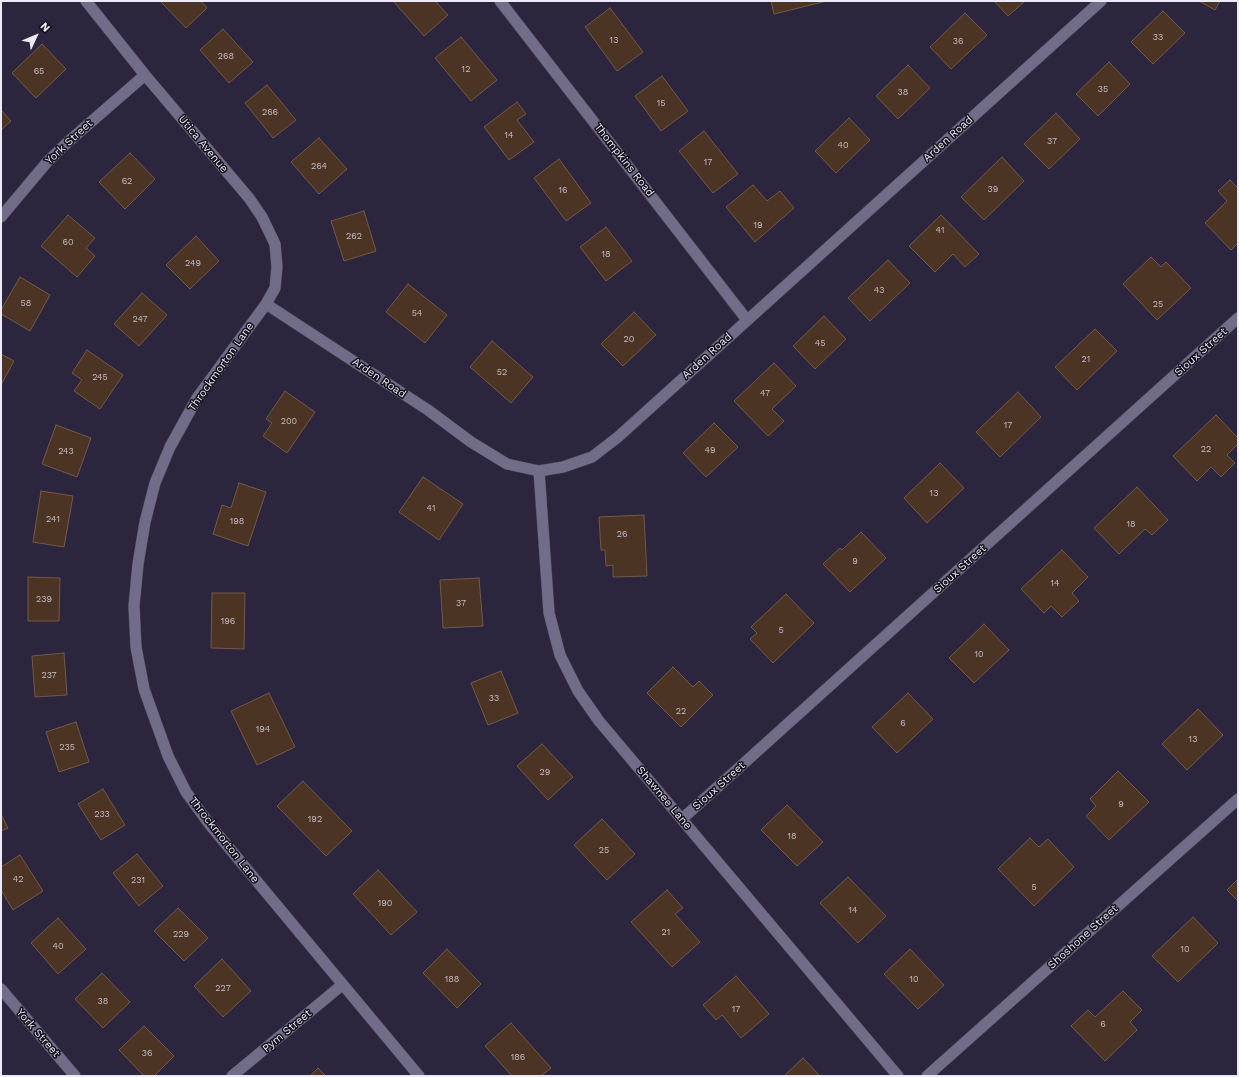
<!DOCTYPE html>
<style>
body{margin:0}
#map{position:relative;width:1239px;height:1077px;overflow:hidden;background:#2b263d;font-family:"Work Sans",sans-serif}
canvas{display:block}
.frame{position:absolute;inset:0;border:2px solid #ece9f9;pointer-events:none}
.north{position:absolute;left:16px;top:16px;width:40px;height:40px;-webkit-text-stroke:3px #13111b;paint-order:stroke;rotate:46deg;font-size:11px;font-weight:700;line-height:16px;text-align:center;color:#ece9f9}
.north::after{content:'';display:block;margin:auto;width:14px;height:18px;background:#ece9f9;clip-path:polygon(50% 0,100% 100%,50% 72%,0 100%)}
</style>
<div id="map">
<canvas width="1239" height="1077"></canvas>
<div class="frame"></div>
<div class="north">N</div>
</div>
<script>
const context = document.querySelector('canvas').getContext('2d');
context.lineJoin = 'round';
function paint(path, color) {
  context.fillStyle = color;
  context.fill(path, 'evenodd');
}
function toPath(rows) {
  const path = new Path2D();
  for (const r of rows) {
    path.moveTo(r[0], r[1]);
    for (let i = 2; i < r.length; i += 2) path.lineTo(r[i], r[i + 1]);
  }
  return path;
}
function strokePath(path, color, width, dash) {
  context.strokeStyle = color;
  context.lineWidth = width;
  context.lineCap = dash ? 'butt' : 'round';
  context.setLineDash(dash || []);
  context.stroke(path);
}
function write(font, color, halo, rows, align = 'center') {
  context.font = font + ' "Work Sans",sans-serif';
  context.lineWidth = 3;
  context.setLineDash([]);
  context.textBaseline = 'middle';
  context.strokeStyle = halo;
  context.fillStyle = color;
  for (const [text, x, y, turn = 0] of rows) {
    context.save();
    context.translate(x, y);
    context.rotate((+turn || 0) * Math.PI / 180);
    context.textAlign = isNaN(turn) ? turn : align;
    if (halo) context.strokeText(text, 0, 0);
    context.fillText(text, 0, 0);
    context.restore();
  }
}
const building = toPath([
 [160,1,201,1,207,8,186,28,160,1],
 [395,1,435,1,448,15,424,36,394,2,395,1],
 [771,1,827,1,774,14,771,1],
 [994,1,1025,1,1008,16,994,1],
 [1199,1,1220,1,1215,10,1199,1],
 [610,8,643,52,617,71,585,27,610,8],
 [1163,11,1185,33,1153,64,1131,42,1163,11],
 [965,13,987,35,951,69,930,47,965,13],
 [223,29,253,62,229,83,200,50,223,29],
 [461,37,497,80,471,101,435,58,461,37],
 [42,44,66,69,36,98,12,73,42,44],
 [1109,62,1130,84,1098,116,1076,94,1109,62],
 [908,65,930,88,898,119,876,96,908,65],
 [662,76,688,111,661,131,635,96,662,76],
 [267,85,296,120,273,138,245,103,267,85],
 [517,102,526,114,517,120,534,142,509,160,484,127,517,102],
 [1,110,11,121,1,130,1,110],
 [1056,113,1080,139,1049,169,1024,144,1056,113],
 [849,118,870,140,836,173,815,151,849,118],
 [704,131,738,174,713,193,679,151,704,131],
 [319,138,347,169,319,194,291,162,319,138],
 [130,153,155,179,125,209,99,182,130,153],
 [1002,157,1024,181,984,220,961,197,1002,157],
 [559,159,591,203,566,221,534,178,559,159],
 [1230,180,1238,188,1238,243,1231,250,1205,223,1227,201,1218,191,1230,180],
 [753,185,767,201,780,191,794,208,755,242,726,207,753,185],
 [364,211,376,251,344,261,331,221,364,211],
 [68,215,95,238,86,248,95,256,77,277,41,246,68,215],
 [941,215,979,254,965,267,953,254,935,272,909,246,941,215],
 [606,227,632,261,606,281,580,247,606,227],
 [196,236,219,261,190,289,166,265,196,236],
 [1151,257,1161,267,1166,262,1191,288,1157,320,1123,284,1151,257],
 [888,260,910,283,870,321,848,298,888,260],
 [20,277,50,295,30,331,1,314,1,310,20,277],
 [408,284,447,315,425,343,386,312,408,284],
 [142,293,167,315,139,346,114,324,142,293],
 [634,312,656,335,623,366,601,344,634,312],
 [824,316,846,339,815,369,793,346,824,316],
 [1095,329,1117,351,1077,390,1055,367,1095,329],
 [492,341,533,377,511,403,470,367,492,341],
 [87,350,123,375,100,409,74,391,82,380,72,373,87,350],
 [1,354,14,361,1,385,1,354],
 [774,363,796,386,772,409,784,421,768,436,734,401,774,363],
 [285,391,315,412,287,453,263,436,272,423,266,419,285,391],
 [1018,392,1041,417,1000,457,976,432,1018,392],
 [1216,415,1238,438,1238,444,1227,455,1235,463,1221,477,1211,467,1197,481,1173,456,1216,415],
 [714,423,738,447,706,477,683,453,714,423],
 [56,425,91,438,77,477,42,464,56,425],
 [940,463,964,488,927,523,904,498,940,463],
 [423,477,463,504,439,540,399,512,423,477],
 [239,483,266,492,248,546,213,534,222,505,231,508,239,483],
 [1137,487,1168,520,1152,535,1145,529,1119,554,1094,528,1137,487],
 [41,491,73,496,64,547,33,542,41,491],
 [644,515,647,576,613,577,613,565,606,566,605,550,601,550,599,517,644,515],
 [861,532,886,558,850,592,823,564,840,548,842,550,861,532],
 [1062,550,1088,577,1072,593,1079,601,1062,617,1051,606,1044,613,1021,589,1062,550],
 [28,577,60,578,59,621,28,621,28,577],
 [479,578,483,626,443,628,440,580,479,578],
 [212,593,245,593,244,649,211,648,212,593],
 [786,594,814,623,773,663,750,639,757,633,751,627,786,594],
 [984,624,1009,650,974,683,949,658,984,624],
 [64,653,67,695,35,697,32,656,64,653],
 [673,667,693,687,699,681,713,695,681,727,647,693,673,667],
 [501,671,518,713,488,725,471,683,501,671],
 [269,693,295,747,257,765,231,711,269,693],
 [908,693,933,719,897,753,872,727,908,693],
 [1198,709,1223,735,1187,770,1162,744,1198,709],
 [76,722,89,762,59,772,46,732,76,722],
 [542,744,573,777,548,800,517,766,542,744],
 [1118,771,1149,802,1109,840,1086,816,1096,806,1090,799,1118,771],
 [303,781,352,831,326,856,277,806,303,781],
 [103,789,125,825,101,840,78,804,103,789],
 [787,805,823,842,797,866,761,830,787,805],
 [1,814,8,828,1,831,1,814],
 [602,819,635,854,607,880,574,845,602,819],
 [1030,838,1039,847,1048,839,1074,867,1034,906,998,869,1030,838],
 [137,854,163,886,139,906,113,873,137,854],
 [20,855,43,891,13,910,1,890,1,867,20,855],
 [378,870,417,912,391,935,353,894,378,870],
 [848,877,886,916,858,943,820,903,848,877],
 [1238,879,1238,901,1227,890,1238,879],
 [667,890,683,908,675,914,700,942,672,967,631,922,667,890],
 [178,908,208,938,184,961,154,931,178,908],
 [1193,917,1218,943,1178,982,1152,956,1193,917],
 [58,918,86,949,58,974,31,943,58,918],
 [447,949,481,984,457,1008,423,973,447,949],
 [910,949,944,985,918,1009,884,974,910,949],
 [222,959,251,991,223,1017,194,986,222,959],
 [102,973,130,1002,103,1028,75,999,102,973],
 [736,976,769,1014,741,1038,722,1015,716,1020,703,1005,736,976],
 [1123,991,1142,1010,1130,1022,1137,1030,1105,1061,1071,1026,1088,1010,1095,1017,1123,991],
 [511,1023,551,1068,541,1076,512,1076,485,1046,511,1023],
 [144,1026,174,1056,154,1076,144,1076,119,1050,144,1026],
 [803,1058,820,1076,784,1076,803,1058],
 [318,1068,326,1076,310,1076,318,1068]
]);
paint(building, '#4b3424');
strokePath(building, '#735949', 1);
const minor = toPath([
 [86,1,145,75,249,198,262,217,275,244,277,267,275,288,266,304,428,410,471,442,507,464,539,471,563,467,592,457,618,437,1101,1],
 [500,1,747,320],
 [1,217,48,161,69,141,145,75],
 [539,471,549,613,560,655,578,691,599,721,898,1076],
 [682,819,1238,318],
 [1,989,75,1076],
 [232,1076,342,985],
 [927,1076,1238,799]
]);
const tertiary = toPath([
 [266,304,197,398,170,447,155,483,145,522,138,564,134,606,136,647,144,689,168,756,186,792,210,825,419,1076]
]);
strokePath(minor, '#484356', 12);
strokePath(tertiary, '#484356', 12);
strokePath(minor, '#716c87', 11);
strokePath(tertiary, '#716c87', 11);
write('9px', '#c4bcc4', null, [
 ["33",1158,37],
 ["13",614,40],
 ["36",958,41],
 ["268",226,56],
 ["12",466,69],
 ["65",39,71],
 ["35",1103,89],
 ["38",903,92],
 ["15",661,103],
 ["266",270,112],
 ["14",509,135],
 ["37",1052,141],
 ["40",843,145],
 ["17",708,162],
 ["264",319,166],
 ["62",127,181],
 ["39",993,189],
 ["16",563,190],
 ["19",758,225],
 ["41",940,230],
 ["262",354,236],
 ["60",68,242],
 ["18",606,254],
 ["249",193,263],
 ["43",879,290],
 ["58",26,303],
 ["25",1158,304],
 ["54",417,313],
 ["247",140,319],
 ["20",629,339],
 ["45",820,343],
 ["21",1086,359],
 ["52",502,372],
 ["245",100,377],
 ["47",765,393],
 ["200",289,421],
 ["17",1008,425],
 ["22",1206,449],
 ["49",710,450],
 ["243",66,451],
 ["13",934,493],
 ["41",431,508],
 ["241",53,519],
 ["198",237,521],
 ["18",1131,524],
 ["26",622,534],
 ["9",855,561],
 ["14",1055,583],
 ["239",44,599],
 ["37",461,603],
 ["196",228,621],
 ["5",781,630],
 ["10",979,654],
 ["237",49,675],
 ["33",494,698],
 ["22",681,711],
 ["6",903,723],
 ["194",263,729],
 ["13",1193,739],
 ["235",67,747],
 ["29",545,772],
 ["9",1121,804],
 ["233",102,814],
 ["192",315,819],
 ["18",792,836],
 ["25",604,850],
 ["42",18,879],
 ["231",138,880],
 ["5",1034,887],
 ["190",385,903],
 ["14",853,910],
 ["21",666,932],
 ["229",181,934],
 ["40",58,946],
 ["10",1185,949],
 ["188",452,979],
 ["10",914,979],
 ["227",223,988],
 ["38",103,1001],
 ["17",736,1009],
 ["6",1103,1024],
 ["36",147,1053],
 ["186",518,1057]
]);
write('11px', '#ece9f9', '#13111b', [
 ["Arden Road",948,139,-42],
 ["York Street",69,142,-43],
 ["Utica Avenue",203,144,50],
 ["Thompkins Road",624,160,52],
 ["Sioux Street",1201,352,-42],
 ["Arden Road",707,356,-42],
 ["Throckmorton Lane",221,367,-55],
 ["Arden Road",379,378,34],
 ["Sioux Street",960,569,-42],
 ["Sioux Street",719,786,-42],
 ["Shawnee Lane",664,798,50],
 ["Throckmorton Lane",224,840,52],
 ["Shoshone Street",1083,937,-42],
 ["Pym Street",287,1031,-40],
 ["York Street",38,1033,49]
]);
</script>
